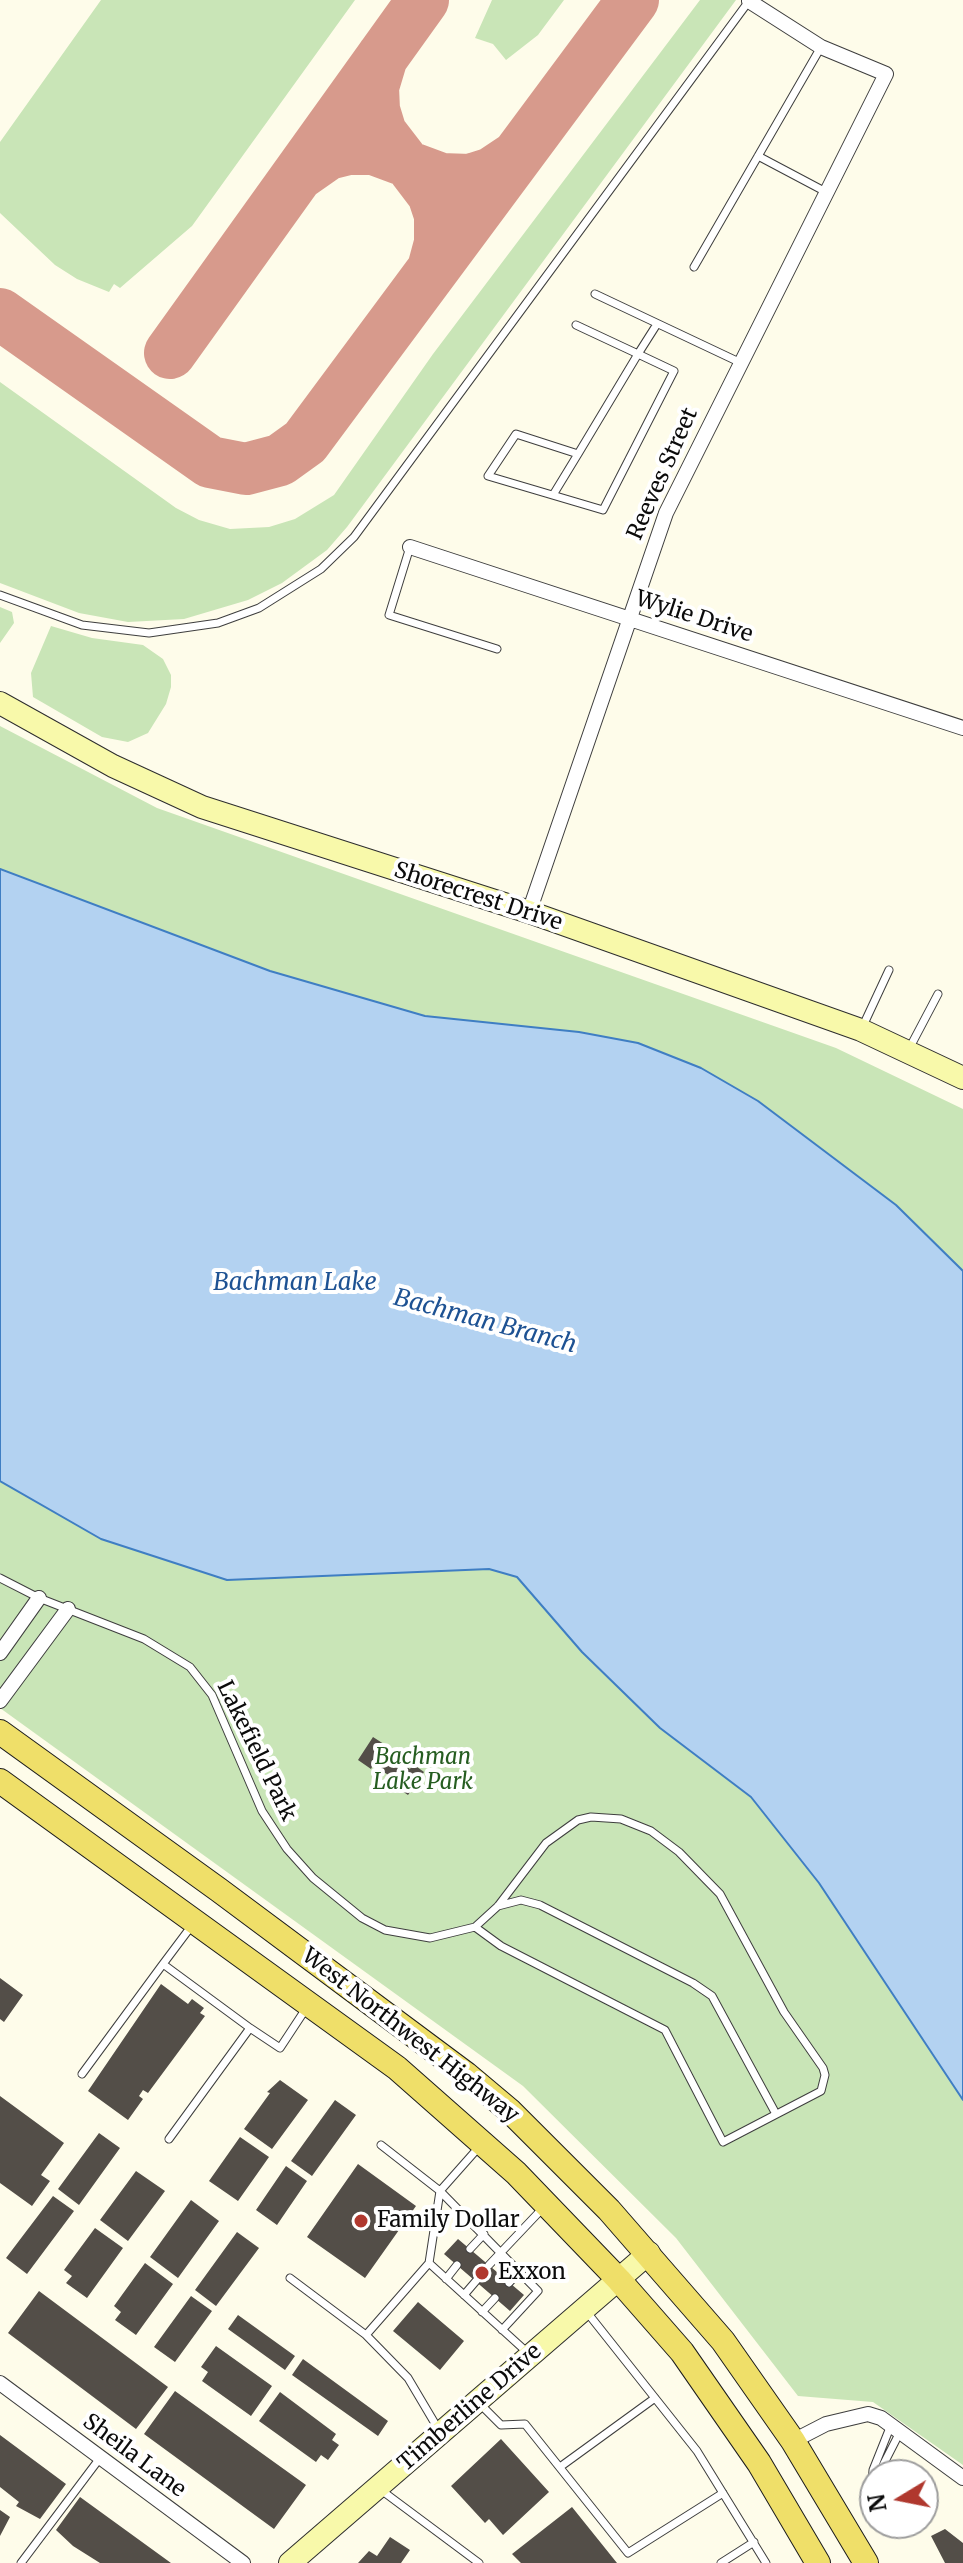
<!DOCTYPE html>
<style>
body{margin:0}
#map{position:relative;width:963px;height:2563px;overflow:hidden;background:#fefcea;font-family:Merriweather,serif}
canvas{display:block}
.north{position:absolute;left:859px;top:2459px;width:80px;height:80px;box-sizing:border-box;background:#fff;border:2px solid #9d9d9d;border-radius:50%;rotate:260deg;font-size:22px;font-weight:700;line-height:32px;text-align:center;color:#0b0b0b}
.north::after{content:'';display:block;margin:auto;width:28px;height:36px;background:#b0382e;clip-path:polygon(50% 0,100% 100%,50% 72%,0 100%)}
</style>
<div id="map">
<canvas width="963" height="2563"></canvas>
<div class="north">N</div>
</div>
<script>
const context = document.querySelector('canvas').getContext('2d');
context.lineJoin = 'round';
function paint(path, color) {
  context.fillStyle = color;
  context.fill(path, 'evenodd');
}
function toPath(rows) {
  const path = new Path2D();
  for (const r of rows) {
    path.moveTo(r[0], r[1]);
    for (let i = 2; i < r.length; i += 2) path.lineTo(r[i], r[i + 1]);
  }
  return path;
}
function strokePath(path, color, width, dash) {
  context.strokeStyle = color;
  context.lineWidth = width;
  context.lineCap = dash ? 'butt' : 'round';
  context.setLineDash(dash || []);
  context.stroke(path);
}
function write(font, color, halo, rows, align = 'center') {
  context.font = font + ' Merriweather,serif';
  context.lineWidth = 8;
  context.setLineDash([]);
  context.textBaseline = 'middle';
  context.strokeStyle = halo;
  context.fillStyle = color;
  for (const [text, x, y, turn = 0] of rows) {
    context.save();
    context.translate(x, y);
    context.rotate((+turn || 0) * Math.PI / 180);
    context.textAlign = isNaN(turn) ? turn : align;
    if (halo) context.strokeText(text, 0, 0);
    context.fillText(text, 0, 0);
    context.restore();
  }
}
paint(toPath([
 [101,0,355,0,192,226,120,288,114,284,109,292,77,279,55,265,0,213,0,142],
 [492,0,564,0,538,35,506,60,493,44,475,38],
 [700,0,736,0,347,527,327,550,282,583,248,600,184,619,128,622,79,613,0,583,0,382,176,508,199,520,230,529,269,527,295,519,334,495,433,354],
 [0,607,12,612,14,623,0,643],
 [51,626,92,638,143,645,163,659,171,675,171,687,166,704,148,733,128,742,102,737,33,697,31,673],
 [0,726,157,808,836,1048,963,1109,963,1271,896,1205,758,1101,701,1068,580,1032,425,1016,270,971,0,869],
 [0,1481,101,1539,489,1569,517,1577,583,1652,660,1728,751,1797,819,1883,963,2100,963,2465,873,2402,798,2396,676,2238,523,2086,0,1708]
]), '#c9e5b7');
const water = toPath([
 [0,869,270,971,425,1016,579,1032,638,1043,701,1068,758,1101,896,1205,963,1271,963,2100,819,1883,751,1797,660,1728,582,1652,517,1577,489,1569,227,1580,101,1539,0,1481,0,869]
]);
paint(water, '#b3d2f1');
strokePath(water, '#3f7ec3', 2);
strokePath(toPath([
 [298,175,328,154,348,149,374,149,401,159,381,133,374,110,373,87,382,57],
 [433,269,440,243,440,215,433,194,414,169,441,179,470,180,492,173,516,157],
 [0,314,210,462,246,469,280,460,305,442,633,0],
 [170,353,423,0]
]), '#d79a8c', 52);
paint(toPath([
 [373,1737,387,1746,383,1750,410,1769,413,1764,424,1772,408,1795,396,1787,399,1782,373,1765,371,1769,358,1760],
 [0,1978,23,1995,4,2022,0,2019],
 [161,1984,188,2004,192,1999,204,2008,200,2013,205,2016,148,2093,143,2090,139,2096,143,2099,128,2120,88,2091],
 [280,2080,308,2100,272,2149,244,2129,270,2093,267,2092],
 [0,2096,64,2143,41,2175,50,2181,32,2206,0,2183],
 [335,2100,356,2115,312,2176,291,2161],
 [99,2133,120,2148,79,2205,58,2189],
 [240,2137,269,2157,238,2201,209,2181],
 [358,2164,416,2206,365,2278,307,2237],
 [286,2166,307,2181,277,2225,256,2210],
 [136,2171,165,2191,128,2241,100,2220],
 [53,2196,74,2211,27,2274,6,2258],
 [191,2200,219,2221,178,2278,150,2257],
 [95,2228,123,2248,87,2298,66,2283,72,2276,64,2270],
 [237,2232,259,2248,216,2306,195,2290],
 [458,2239,524,2295,510,2311,444,2254],
 [145,2263,173,2284,136,2335,115,2320,121,2312,114,2306],
 [39,2291,168,2387,136,2429,8,2333],
 [191,2296,212,2311,175,2362,154,2347],
 [418,2302,464,2341,440,2370,393,2331],
 [238,2315,295,2356,285,2370,228,2329],
 [216,2346,272,2386,251,2416,202,2381,208,2372,201,2367],
 [303,2359,388,2421,378,2436,292,2375],
 [175,2391,306,2485,274,2529,144,2434],
 [280,2392,336,2434,332,2440,339,2445,328,2460,321,2455,316,2462,259,2421],
 [0,2435,66,2484,40,2519,16,2506,19,2502,0,2487],
 [501,2439,549,2492,503,2535,489,2519,485,2523,451,2486],
 [80,2497,171,2563,100,2563,73,2546,56,2530],
 [572,2507,617,2563,521,2563,512,2554],
 [0,2510,10,2517,0,2536],
 [945,2529,963,2543,963,2563,945,2563,931,2536],
 [390,2537,410,2550,401,2563,358,2563,369,2551,377,2556]
]), '#534e48');
const lane = toPath([
 [758,156,826,192],
 [694,267,821,47],
 [595,294,739,362],
 [576,325,638,354,674,371,603,510,488,476,516,434,578,454,638,354,657,324],
 [553,495,578,454],
 [410,547,389,615,497,649],
 [0,595,82,625,149,633,218,623,259,608,321,569,354,537,749,1],
 [862,1028,889,970],
 [909,1049,938,994],
 [0,1578,39,1598,144,1639,190,1667,212,1695,262,1811,287,1849,313,1878,362,1918,385,1930,430,1938,475,1927,498,1906,546,1843,578,1820,591,1817,621,1819,651,1831,679,1852,720,1894,784,2012,823,2068,825,2075,821,2091,723,2142,665,2030,501,1946,475,1927],
 [498,1906,521,1900,540,1905,693,1983,712,1996,776,2114],
 [163,1964,193,1924],
 [250,2028,280,2048,307,2007],
 [82,2074,163,1964,250,2028,169,2139],
 [381,2145,440,2191,538,2291,502,2330],
 [479,2147,440,2191,429,2263,529,2354],
 [470,2249,484,2234],
 [429,2263,366,2335,408,2378,440,2432],
 [489,2265,542,2209],
 [290,2278,366,2335],
 [446,2279,457,2265],
 [509,2283,520,2271],
 [464,2295,476,2281],
 [586,2311,697,2451,766,2563],
 [482,2312,495,2298],
 [479,2403,501,2425,525,2424,628,2553,723,2493],
 [560,2467,655,2398],
 [878,2475,900,2432],
 [872,2483,873,2470,891,2425],
 [381,2490,479,2563],
 [21,2563,100,2458],
 [721,2563,754,2542]
]);
const street = toPath([
 [410,547,963,728],
 [529,912,666,513,886,74,821,47,749,1],
 [0,1653,39,1598],
 [0,1701,68,1609],
 [0,2383,243,2563],
 [793,2441,826,2424,868,2414,881,2418,963,2478]
]);
const secondary = toPath([
 [0,703,113,766,202,807,529,912,861,1030,963,1078],
 [290,2563,649,2253]
]);
const primary = toPath([
 [0,1732,219,1890,466,2074,510,2111,609,2210,723,2341,793,2441,866,2563],
 [0,1781,397,2068,516,2173,619,2280,682,2352,759,2463,818,2563]
]);
strokePath(lane, '#3e3e3e', 9);
strokePath(street, '#3e3e3e', 16);
strokePath(secondary, '#2d2d2d', 24);
strokePath(primary, '#1c1c1c', 26);
strokePath(lane, '#fff', 7);
strokePath(street, '#fff', 14);
strokePath(secondary, '#f8f9aa', 22);
strokePath(primary, '#efdf69', 24);
for (const [x, y, r, color] of [
 [361,2221,8,"#b0382e"],
 [482,2273,8,"#b0382e"]
]) {
  const dot = new Path2D();
  dot.arc(x, y, r, 0, 2 * Math.PI);
  context.fillStyle = color;
  context.fill(dot);
  strokePath(dot, '#fff', 3);
}
write('22px', '#0b0b0b', '#fff', [
 ["Reeves Street",663,474,-66],
 ["Wylie Drive",694,617,18],
 ["Shorecrest Drive",478,897,18],
 ["Lakefield Park",256,1751,64],
 ["West Northwest Highway",410,2036,38],
 ["Timberline Drive",470,2408,-41],
 ["Sheila Lane",134,2456,37]
]);
write('italic 22px', '#265d21', '#fff', [
 ["Bachman",423,1758],
 ["Lake Park",423,1783]
]);
write('22px', '#0b0b0b', '#fff', [
 ["Family Dollar",377,2221],
 ["Exxon",498,2273]
], 'left');
write('italic 24px', '#1e5293', '#fff', [
 ["Bachman Lake",295,1283],
 ["Bachman Branch",485,1322,15]
]);
</script>
